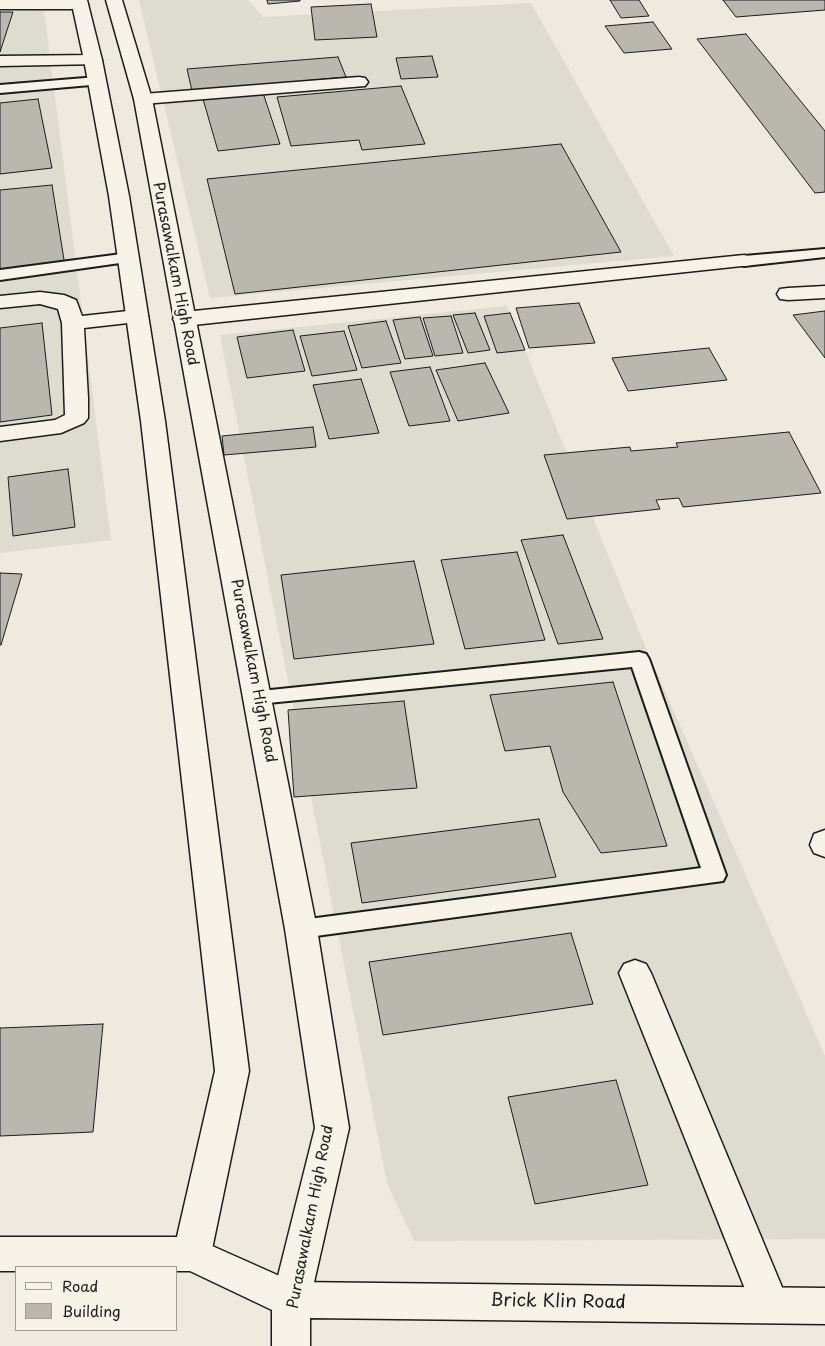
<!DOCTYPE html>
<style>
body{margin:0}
#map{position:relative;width:825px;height:1346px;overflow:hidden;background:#eeeae0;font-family:"Playpen Sans",sans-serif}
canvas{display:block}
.legend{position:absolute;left:15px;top:1266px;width:162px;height:65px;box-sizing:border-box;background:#f7f3e8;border:1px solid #9f9d96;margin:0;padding:6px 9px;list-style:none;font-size:15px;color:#1c1c1c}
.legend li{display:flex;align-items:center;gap:10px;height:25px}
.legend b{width:25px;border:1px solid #9f9d96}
</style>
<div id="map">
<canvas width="825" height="1346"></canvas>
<ul class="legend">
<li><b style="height:6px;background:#f7f3e8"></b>Road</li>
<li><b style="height:14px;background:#bab7af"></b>Building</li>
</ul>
</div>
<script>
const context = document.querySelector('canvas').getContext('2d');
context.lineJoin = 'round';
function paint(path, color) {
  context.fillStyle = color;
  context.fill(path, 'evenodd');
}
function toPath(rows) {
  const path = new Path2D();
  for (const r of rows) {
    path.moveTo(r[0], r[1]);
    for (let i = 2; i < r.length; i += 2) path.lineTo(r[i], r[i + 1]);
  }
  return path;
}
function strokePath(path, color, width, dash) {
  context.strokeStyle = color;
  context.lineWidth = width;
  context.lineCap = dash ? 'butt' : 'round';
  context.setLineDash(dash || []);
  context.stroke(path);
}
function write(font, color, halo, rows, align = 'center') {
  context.font = font + ' "Playpen Sans",sans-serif';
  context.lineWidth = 4.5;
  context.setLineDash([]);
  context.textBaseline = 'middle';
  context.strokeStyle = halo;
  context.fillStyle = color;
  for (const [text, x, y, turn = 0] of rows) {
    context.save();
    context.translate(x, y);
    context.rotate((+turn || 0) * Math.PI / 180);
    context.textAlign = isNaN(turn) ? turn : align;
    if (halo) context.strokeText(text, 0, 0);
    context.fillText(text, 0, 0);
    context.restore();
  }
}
paint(toPath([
 [139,0,248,0,263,17,531,3,674,256,210,298],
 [44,10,111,540,0,553,0,11],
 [507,306,641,636,825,1056,825,1239,414,1241,387,1183,220,335]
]), '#dedbd1');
const building = toPath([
 [267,0,300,0,300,1,268,4,267,0],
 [610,0,639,0,649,16,621,18,610,0],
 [723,0,825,0,825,10,736,17,723,0],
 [371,4,377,37,315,40,311,7,371,4],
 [0,12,13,12,0,52,0,12],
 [653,22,672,49,624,53,605,26,653,22],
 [746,34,825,131,825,192,815,193,697,39,746,34],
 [432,56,438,77,401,79,396,58,432,56],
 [338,57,346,77,192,91,187,69,338,57],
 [401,86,425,144,362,150,359,140,291,146,277,97,401,86],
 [263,93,280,144,218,151,203,99,263,93],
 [38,99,52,168,0,174,0,103,38,99],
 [561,144,621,252,235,294,207,179,561,144],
 [52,185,65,266,0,273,0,190,52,185],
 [579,303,595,343,529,348,516,308,579,303],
 [825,311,825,358,793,315,825,311],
 [475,313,490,350,468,353,453,315,475,313],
 [510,313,525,350,497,353,484,316,510,313],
 [451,316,463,353,435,356,423,318,451,316],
 [420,317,433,356,405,359,393,320,420,317],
 [386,321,401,363,362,368,348,326,386,321],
 [42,323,52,415,0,422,0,328,42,323],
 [293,330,305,371,247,378,237,337,293,330],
 [344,331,357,370,312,376,300,336,344,331],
 [709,348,727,380,628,391,612,358,709,348],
 [485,363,509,413,458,421,436,370,485,363],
 [430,367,450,421,409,426,390,372,430,367],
 [361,379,379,433,329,439,313,385,361,379],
 [313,427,316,447,224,455,222,436,313,427],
 [789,432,821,493,683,507,679,498,656,500,660,509,567,519,544,455,630,447,631,451,678,447,676,443,789,432],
 [68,469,75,527,13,536,8,477,68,469],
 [563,535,603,639,558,644,521,540,563,535],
 [517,552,545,640,465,649,441,560,517,552],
 [414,561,434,644,294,659,281,575,414,561],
 [0,573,22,574,1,645,0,645,0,573],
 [613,682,667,846,601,853,563,792,550,746,505,751,490,695,613,682],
 [404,701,417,788,294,797,288,710,404,701],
 [539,819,556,877,362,903,351,843,539,819],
 [571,933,593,1004,383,1035,369,962,571,933],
 [103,1024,93,1132,0,1136,0,1028,103,1024],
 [616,1080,648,1185,535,1204,508,1097,616,1080]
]);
paint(building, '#bab7af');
strokePath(building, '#1c1c1c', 1);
const lane = toPath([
 [97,77,103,81,102,84,0,93,0,85,97,77],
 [825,249,825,257,744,266,739,264,736,261,739,258,744,256,825,249],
 [129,253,134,255,137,258,134,261,0,280,0,270,129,253],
 [639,652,646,654,649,659,726,875,723,881,301,938,293,936,289,929,293,922,301,920,701,868,632,667,258,704,251,702,248,697,251,692,639,652]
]);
const street = toPath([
 [0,0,84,0,88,4,86,8,80,9,0,9,0,0],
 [93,55,99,56,102,60,99,64,0,66,0,56,93,55],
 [359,77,365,78,368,82,365,86,143,104,137,103,134,99,137,95,143,94,359,77],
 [744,255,751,257,754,261,751,265,184,326,176,324,173,319,176,314,184,312,744,255],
 [825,286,825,298,788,300,780,299,777,294,780,289,788,288,825,286],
 [40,292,64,295,76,300,82,316,137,310,145,311,148,316,145,321,137,322,84,328,88,398,88,418,84,423,61,433,0,441,0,427,55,420,65,415,62,323,58,309,40,304,0,308,0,296,40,292],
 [825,830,825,857,814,853,810,845,814,834,825,830],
 [635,960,646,964,651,973,789,1304,783,1317,770,1322,757,1317,751,1304,619,973,624,964,635,960]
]);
const secondary = toPath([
 [71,0,87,0,102,60,129,196,165,421,249,1071,211,1254,205,1266,192,1271,179,1266,173,1254,215,1071,141,421,109,196,84,60,71,0],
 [106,0,122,0,152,99,317,929,349,1128,310,1300,304,1313,291,1318,278,1313,272,1300,315,1128,285,929,134,99,106,0]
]);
const primary = toPath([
 [0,1237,192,1237,293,1282,825,1288,825,1324,310,1318,310,1346,272,1346,272,1310,190,1271,176,1271,176,1267,16,1267,16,1271,0,1271,0,1237]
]);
strokePath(lane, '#1c1c1c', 4);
strokePath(street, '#1c1c1c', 3);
strokePath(secondary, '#1c1c1c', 3);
strokePath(primary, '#1c1c1c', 3);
paint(lane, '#f7f3e8');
paint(street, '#f7f3e8');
paint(secondary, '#f7f3e8');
paint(primary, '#f7f3e8');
write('15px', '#1c1c1c', '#f7f3e8', [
 ["Purasawalkam High Road",175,274,79],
 ["Purasawalkam High Road",253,671,79],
 ["Purasawalkam High Road",311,1217,-79]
]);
write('18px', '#1c1c1c', '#f7f3e8', [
 ["Brick Klin Road",558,1302,1]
]);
</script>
